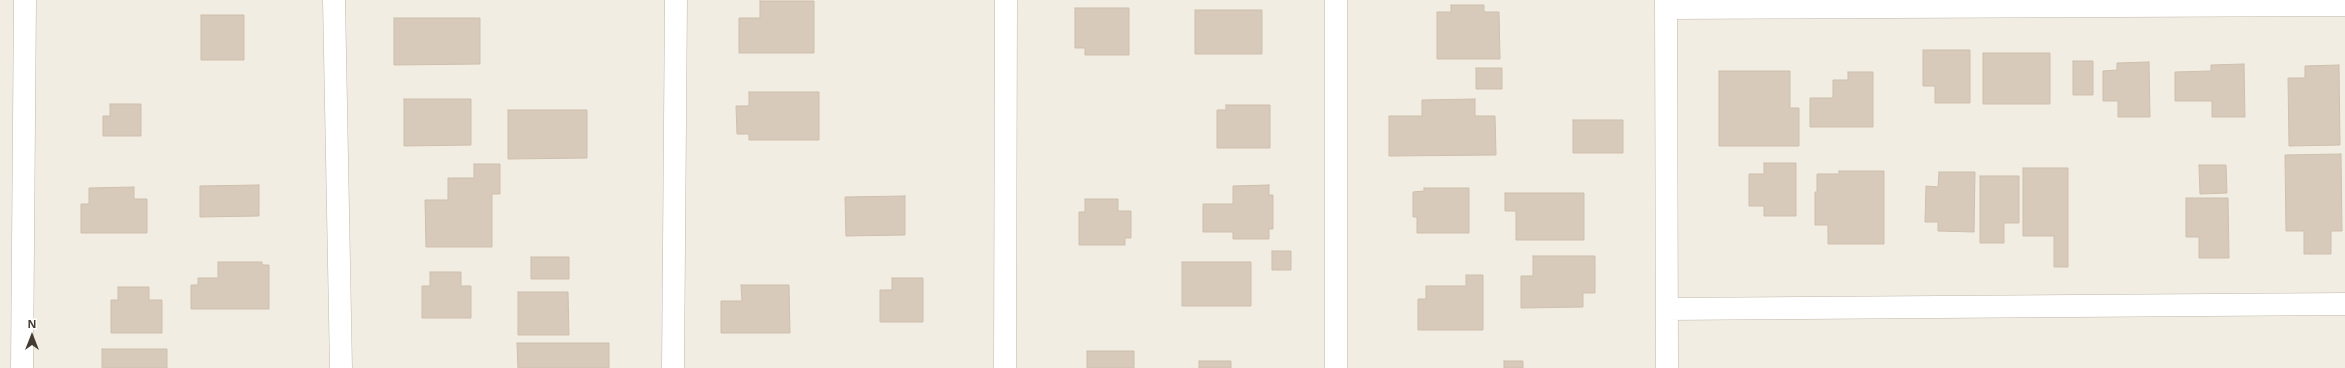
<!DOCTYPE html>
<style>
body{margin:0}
#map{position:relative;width:2345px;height:368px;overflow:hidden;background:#f2ede3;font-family:"Open Sans",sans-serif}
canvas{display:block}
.north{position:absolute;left:12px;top:316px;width:40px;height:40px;-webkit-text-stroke:3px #fff;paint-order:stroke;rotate:0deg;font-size:11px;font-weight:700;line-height:16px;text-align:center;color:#443c33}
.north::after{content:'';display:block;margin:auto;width:14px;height:18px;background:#443c33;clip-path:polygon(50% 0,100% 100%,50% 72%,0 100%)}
</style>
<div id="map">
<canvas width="2345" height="368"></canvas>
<div class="north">N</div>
</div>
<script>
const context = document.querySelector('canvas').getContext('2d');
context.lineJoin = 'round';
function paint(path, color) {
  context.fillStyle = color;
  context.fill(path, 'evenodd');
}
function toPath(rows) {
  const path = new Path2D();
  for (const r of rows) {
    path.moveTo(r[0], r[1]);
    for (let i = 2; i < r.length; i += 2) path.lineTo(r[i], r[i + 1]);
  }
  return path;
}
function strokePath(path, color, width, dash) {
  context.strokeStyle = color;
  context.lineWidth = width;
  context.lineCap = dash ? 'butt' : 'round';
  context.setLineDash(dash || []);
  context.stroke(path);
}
const building = toPath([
 [760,1,814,1,814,53,739,53,739,18,760,18,760,1],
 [1451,5,1484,5,1484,12,1499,12,1500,59,1437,59,1437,12,1451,12,1451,5],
 [1075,8,1129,8,1129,55,1085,55,1085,48,1075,48,1075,8],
 [1195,10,1262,10,1262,54,1195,54,1195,10],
 [201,15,244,15,244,60,201,60,201,15],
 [394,18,480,18,480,64,394,65,394,18],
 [1923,50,1970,50,1970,103,1935,103,1935,86,1923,86,1923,50],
 [1983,53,2050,53,2050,104,1983,104,1983,53],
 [2073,61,2093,61,2093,95,2073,95,2073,61],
 [2149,62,2150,117,2118,117,2118,101,2103,101,2103,71,2117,70,2117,63,2149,62],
 [2244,64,2245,117,2212,117,2212,101,2175,101,2175,72,2211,71,2211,65,2244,64],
 [2339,65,2340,145,2289,146,2288,78,2305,78,2305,66,2339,65],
 [1476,68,1502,68,1502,89,1476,89,1476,68],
 [1719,71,1790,71,1790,108,1799,108,1799,146,1719,146,1719,71],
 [1848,72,1873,72,1873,127,1810,127,1810,98,1833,98,1833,80,1848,80,1848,72],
 [749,92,819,92,819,140,749,140,749,134,737,134,736,106,749,106,749,92],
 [404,99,471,99,471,145,404,146,404,99],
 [1475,99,1475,116,1495,116,1496,155,1389,156,1389,116,1422,116,1422,100,1475,99],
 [110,104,141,104,141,136,103,136,103,116,110,116,110,104],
 [1226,105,1270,105,1270,148,1217,148,1217,110,1226,110,1226,105],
 [508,110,587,110,587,158,508,159,508,110],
 [1573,120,1623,120,1623,153,1573,153,1573,120],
 [2341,154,2342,231,2331,231,2331,254,2304,254,2304,231,2286,231,2285,155,2341,154],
 [1764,163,1796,163,1796,216,1764,216,1764,206,1749,206,1749,174,1764,174,1764,163],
 [474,164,500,164,500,194,492,194,492,247,426,247,425,200,448,200,448,178,474,178,474,164],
 [2199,165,2226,165,2227,193,2200,194,2199,165],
 [2023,168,2068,168,2068,267,2054,267,2054,236,2023,236,2023,168],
 [1839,171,1884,171,1884,244,1828,244,1828,225,1815,225,1815,192,1817,192,1817,174,1839,174,1839,171],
 [1939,172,1975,172,1974,232,1938,231,1938,222,1925,222,1926,186,1938,187,1939,172],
 [1980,176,2019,176,2019,223,2004,223,2004,243,1980,243,1980,176],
 [259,185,259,216,200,217,200,186,259,185],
 [1269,185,1269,195,1273,195,1273,229,1269,229,1269,239,1233,239,1233,232,1203,232,1203,204,1233,204,1233,186,1269,185],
 [134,187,134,199,147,199,147,233,81,233,81,204,89,204,89,188,134,187],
 [1424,188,1469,188,1469,233,1417,233,1417,217,1413,217,1413,192,1424,191,1424,188],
 [1505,193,1584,193,1584,240,1516,240,1516,211,1505,211,1505,193],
 [905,196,905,235,846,236,845,197,905,196],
 [2186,198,2228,198,2229,258,2199,258,2199,237,2186,237,2186,198],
 [1085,199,1118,199,1118,211,1131,211,1131,238,1125,238,1125,245,1079,245,1079,212,1085,212,1085,199],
 [1272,251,1291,251,1291,270,1272,270,1272,251],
 [1533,256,1595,256,1595,293,1583,293,1583,307,1521,308,1521,276,1533,276,1533,256],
 [531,257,569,257,569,279,531,279,531,257],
 [218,262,262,262,262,265,269,265,269,309,191,309,191,285,198,285,198,278,218,278,218,262],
 [1182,262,1251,262,1251,306,1182,306,1182,262],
 [430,272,461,272,461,286,471,286,471,318,422,318,422,286,430,286,430,272],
 [1466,275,1483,275,1483,330,1418,330,1418,299,1426,299,1426,286,1466,286,1466,275],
 [892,278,923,278,923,322,880,322,880,290,892,290,892,278],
 [741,285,789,285,790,333,721,333,721,301,742,301,741,285],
 [118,287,149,287,149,300,162,300,162,333,111,333,111,300,118,300,118,287],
 [518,292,568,292,569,335,518,335,518,292],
 [517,343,609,343,609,368,518,368,517,343],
 [102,349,167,349,167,368,102,368,102,349],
 [1087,351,1134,351,1134,368,1087,368,1087,351],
 [1199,361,1231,361,1231,368,1199,368,1199,361],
 [1504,361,1523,361,1523,368,1504,368,1504,361]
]);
paint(building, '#d7cabb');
strokePath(building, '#cfbfac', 1);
const minor = toPath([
 [334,0,341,368],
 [1666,0,1667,368],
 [1666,8,2345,5],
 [1667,309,2345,304],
 [22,368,25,0],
 [673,368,676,0],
 [1005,368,1006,0],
 [1336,368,1336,0]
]);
strokePath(minor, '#c1b7a9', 23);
strokePath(minor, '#fff', 22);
</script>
